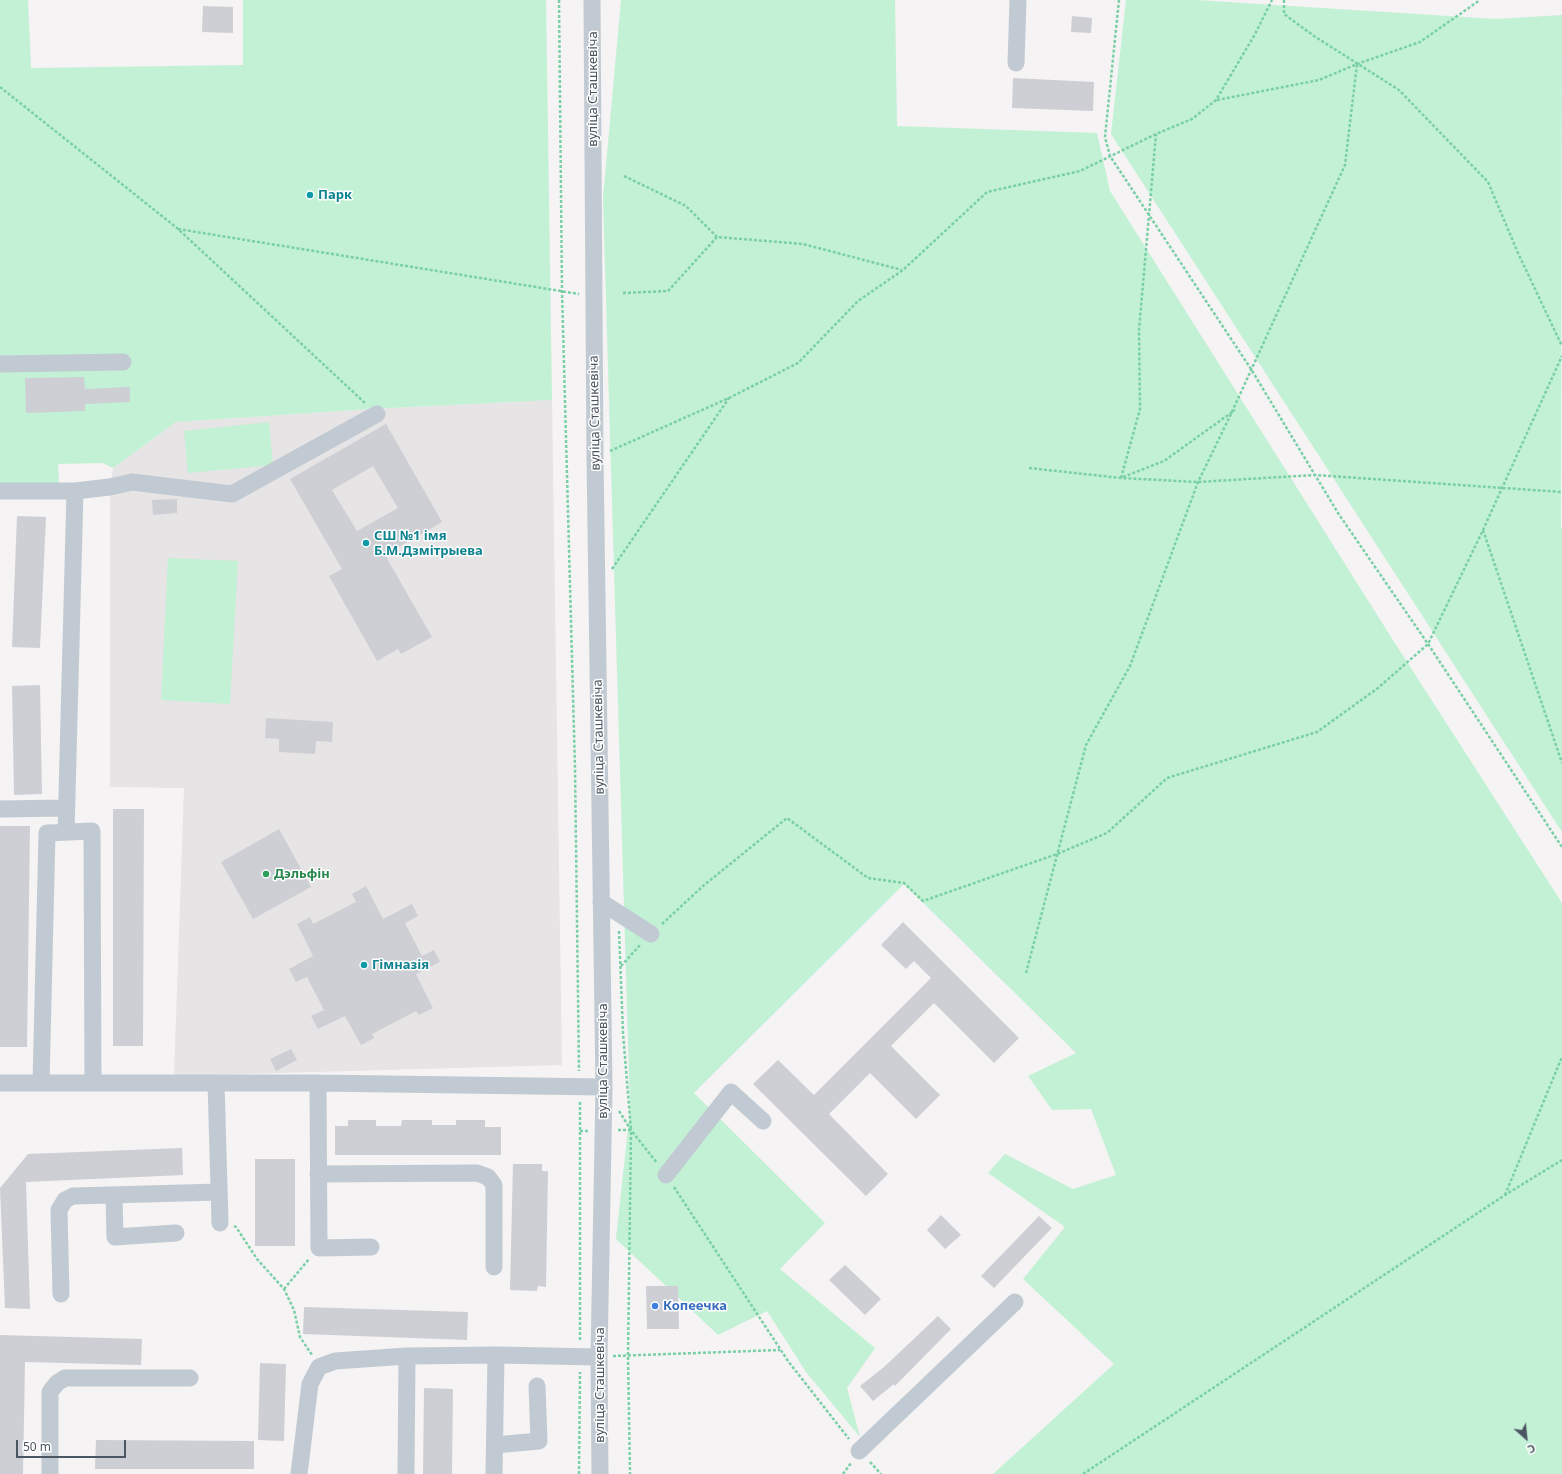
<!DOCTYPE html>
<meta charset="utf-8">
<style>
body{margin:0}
#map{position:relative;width:1562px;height:1474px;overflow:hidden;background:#f5f3f3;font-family:"Noto Sans",sans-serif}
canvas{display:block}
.north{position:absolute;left:1506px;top:1418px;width:40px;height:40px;-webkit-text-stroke:3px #fff;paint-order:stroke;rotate:153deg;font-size:11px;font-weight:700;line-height:16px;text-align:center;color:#4a5661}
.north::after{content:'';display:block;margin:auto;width:14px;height:18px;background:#4a5661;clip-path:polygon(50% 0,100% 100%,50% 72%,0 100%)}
.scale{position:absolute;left:16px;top:1440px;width:110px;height:18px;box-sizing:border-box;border:2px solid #4a5661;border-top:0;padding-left:5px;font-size:12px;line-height:14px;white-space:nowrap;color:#4a5661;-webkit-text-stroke:3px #fff;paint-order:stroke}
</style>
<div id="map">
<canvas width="1562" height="1474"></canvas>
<div class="north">С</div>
<div class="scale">50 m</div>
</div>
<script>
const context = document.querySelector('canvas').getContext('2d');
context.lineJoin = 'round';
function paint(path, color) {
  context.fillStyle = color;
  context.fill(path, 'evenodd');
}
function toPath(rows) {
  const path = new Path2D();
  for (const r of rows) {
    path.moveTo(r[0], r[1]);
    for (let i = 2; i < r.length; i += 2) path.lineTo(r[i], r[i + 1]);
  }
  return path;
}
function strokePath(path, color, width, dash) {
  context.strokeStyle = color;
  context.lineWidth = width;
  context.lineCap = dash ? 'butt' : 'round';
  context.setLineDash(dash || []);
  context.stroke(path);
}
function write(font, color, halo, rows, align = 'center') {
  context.font = font + ' "Noto Sans",sans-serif';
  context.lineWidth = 3;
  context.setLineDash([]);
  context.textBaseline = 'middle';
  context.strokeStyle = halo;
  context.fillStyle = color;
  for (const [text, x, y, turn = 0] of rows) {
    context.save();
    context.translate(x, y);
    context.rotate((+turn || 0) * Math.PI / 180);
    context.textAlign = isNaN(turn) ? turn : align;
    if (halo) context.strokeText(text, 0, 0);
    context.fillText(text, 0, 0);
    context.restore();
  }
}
paint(toPath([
 [552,400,562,1065,174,1076,184,788,110,787,110,487,113,468,176,422,371,409]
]), '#e6e4e5');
paint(toPath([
 [0,0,28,0,31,68,243,65,243,0,546,0,552,400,371,409,176,422,113,468,102,463,58,464,59,483,0,485],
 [621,0,895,0,897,126,1097,133,1110,191,1391,637,1562,903,1562,1474,993,1474,1114,1364,1023,1279,1065,1227,988,1173,1005,1154,1073,1189,1116,1175,1091,1109,1052,1110,1028,1076,1076,1053,904,884,694,1093,825,1223,780,1269,875,1348,847,1388,860,1437,806,1372,767,1311,718,1335,616,1239,630,1110,603,198],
 [1126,0,1196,0,1496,19,1562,15,1561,528,1562,528,1562,832,1111,134],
 [269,422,273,465,188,473,184,431],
 [168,558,238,561,230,704,161,700]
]), '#c3f1d5');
paint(toPath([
 [203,6,233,7,233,33,202,32],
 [1072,16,1092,18,1091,33,1071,32],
 [1013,78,1094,82,1093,111,1012,108],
 [84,377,85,389,130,387,130,402,85,404,85,411,26,413,25,378],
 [386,424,442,522,385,555,432,637,401,654,398,649,377,661,329,576,342,569,290,479],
 [373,466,398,508,357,531,332,490],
 [177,499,177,513,153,515,152,500],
 [17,516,46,517,40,648,12,647],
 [40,685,42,794,14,795,12,686],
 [266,718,333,722,332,742,316,741,315,754,279,752,279,739,265,738],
 [113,809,144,809,143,1046,113,1046],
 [0,826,30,826,27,1047,0,1047],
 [279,829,311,887,253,919,221,862],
 [366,886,383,919,412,904,418,916,405,923,422,956,434,950,440,962,416,974,433,1008,419,1015,416,1011,372,1034,374,1038,361,1045,345,1016,318,1029,311,1016,324,1010,307,977,296,982,289,969,313,956,297,924,310,917,313,924,356,902,352,894],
 [903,922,1019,1038,994,1063,934,1003,891,1046,940,1095,916,1119,870,1073,829,1114,888,1174,866,1196,753,1084,778,1060,814,1095,931,978,914,961,906,969,881,945],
 [291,1049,297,1060,276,1071,270,1059],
 [348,1120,376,1120,376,1126,401,1126,402,1120,432,1120,432,1125,456,1125,456,1120,485,1120,485,1127,501,1127,501,1155,335,1155,335,1126,348,1126],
 [182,1148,183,1175,26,1182,30,1309,5,1308,0,1188,28,1154],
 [255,1159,295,1159,295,1246,255,1246],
 [513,1164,542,1164,542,1171,548,1171,546,1287,538,1286,537,1291,510,1290],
 [941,1215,961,1235,945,1249,927,1230],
 [1039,1216,1052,1228,994,1288,981,1276],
 [845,1265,881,1299,865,1315,829,1280],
 [646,1286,678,1286,679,1329,647,1329],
 [304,1307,468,1312,467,1340,303,1334],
 [938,1316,951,1329,895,1386,894,1384,873,1401,860,1386,884,1367],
 [0,1335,142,1339,141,1365,25,1362,23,1474,0,1474],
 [260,1363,286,1364,284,1441,258,1440],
 [424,1388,453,1389,452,1474,423,1474],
 [96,1440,254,1441,254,1469,95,1469]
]), '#cdcfd5');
strokePath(toPath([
 [559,0,562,291,575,769,579,1071],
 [1119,0,1105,137,1110,156,1251,369,1338,513,1428,644,1562,847],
 [1284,0,1284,14,1314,36,1399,90,1488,182,1518,253,1562,346],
 [0,87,177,228,365,403],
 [1217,100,1319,80,1357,64,1420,42,1480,0],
 [624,176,686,206,717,237],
 [178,229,579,294],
 [623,293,668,291,717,237,803,244,902,270],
 [610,451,729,398,798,363,858,301,903,270,987,192,1080,171,1156,134,1192,119,1216,100,1254,36,1272,0],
 [1029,468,1121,478,1198,482,1315,475,1562,492],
 [1123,477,1164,461,1235,410],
 [1121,478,1140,409,1139,330,1156,134],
 [1483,530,1562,763],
 [612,569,729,398],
 [662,924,703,886,787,818,868,878,904,883,923,901,1057,854,1107,833,1167,778,1317,732,1378,688,1428,644,1483,530,1562,356],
 [619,931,623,1033,631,1130],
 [621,966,641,944],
 [1026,973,1086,745,1130,666,1198,482,1231,414,1345,165,1357,64],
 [580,1102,580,1341],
 [619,1111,631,1130,657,1163],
 [618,1130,631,1130,628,1356,630,1474],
 [580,1131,589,1131],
 [674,1187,788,1361,849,1439],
 [1505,1195,1562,1057],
 [234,1226,236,1227,257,1259,284,1289,294,1310,300,1337,312,1355],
 [284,1289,309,1259],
 [613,1356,780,1350],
 [870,1462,881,1474],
 [579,1474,580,1372],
 [843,1474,851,1463],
 [1083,1474,1505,1195,1562,1160]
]), '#7ad0a6', 2.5, [3, 2]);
strokePath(toPath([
 [592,0,595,458,604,1087,599,1357,600,1474],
 [1016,63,1018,0],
 [0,364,123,362],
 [0,491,75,491,110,487,132,482,232,494,377,414],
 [0,809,66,808],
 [66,832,75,491],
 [601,902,651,934],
 [0,1083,318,1083,604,1087],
 [41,1083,47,833,92,831,93,1083],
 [216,1083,220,1223],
 [318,1083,319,1248,371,1247],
 [318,1174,477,1173,488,1177,494,1185,494,1267],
 [666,1175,731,1092,763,1121],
 [114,1195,115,1237,176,1233],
 [61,1294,59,1210,65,1200,73,1196,219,1192],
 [495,1445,539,1441,537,1386],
 [859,1451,1015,1302],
 [50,1474,50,1392,57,1383,65,1378,190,1378],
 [299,1474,310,1384,319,1367,335,1361,407,1356,496,1355,599,1357],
 [406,1474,407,1356],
 [494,1474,496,1355]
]), '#c1cad2', 17);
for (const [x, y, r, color] of [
 [310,195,4,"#0f9aa8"],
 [366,543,4,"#0f9aa8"],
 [266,874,4,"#2e9e5b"],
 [364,965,4,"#0f9aa8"],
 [655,1306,4,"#3f7fe0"]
]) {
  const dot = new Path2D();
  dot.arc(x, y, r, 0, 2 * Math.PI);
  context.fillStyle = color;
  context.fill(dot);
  strokePath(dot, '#fff', 1.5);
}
write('13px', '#4a5661', '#fff', [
 ["вуліца Сташкевіча",593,89,-90],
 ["вуліца Сташкевіча",595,413,-91],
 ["вуліца Сташкевіча",599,737,-91],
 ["вуліца Сташкевіча",603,1061,-90],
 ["вуліца Сташкевіча",600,1385,-90]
]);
write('bold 13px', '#0d838f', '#fff', [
 ["Парк",318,195],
 ["СШ №1 імя",374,536],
 ["Б.М.Дзмітрыева",374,551],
 ["Гімназія",372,965]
], 'left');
write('bold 13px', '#27864d', '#fff', [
 ["Дэльфін",274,874]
], 'left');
write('bold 13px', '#366cbe', '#fff', [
 ["Копеечка",663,1306]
], 'left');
</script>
